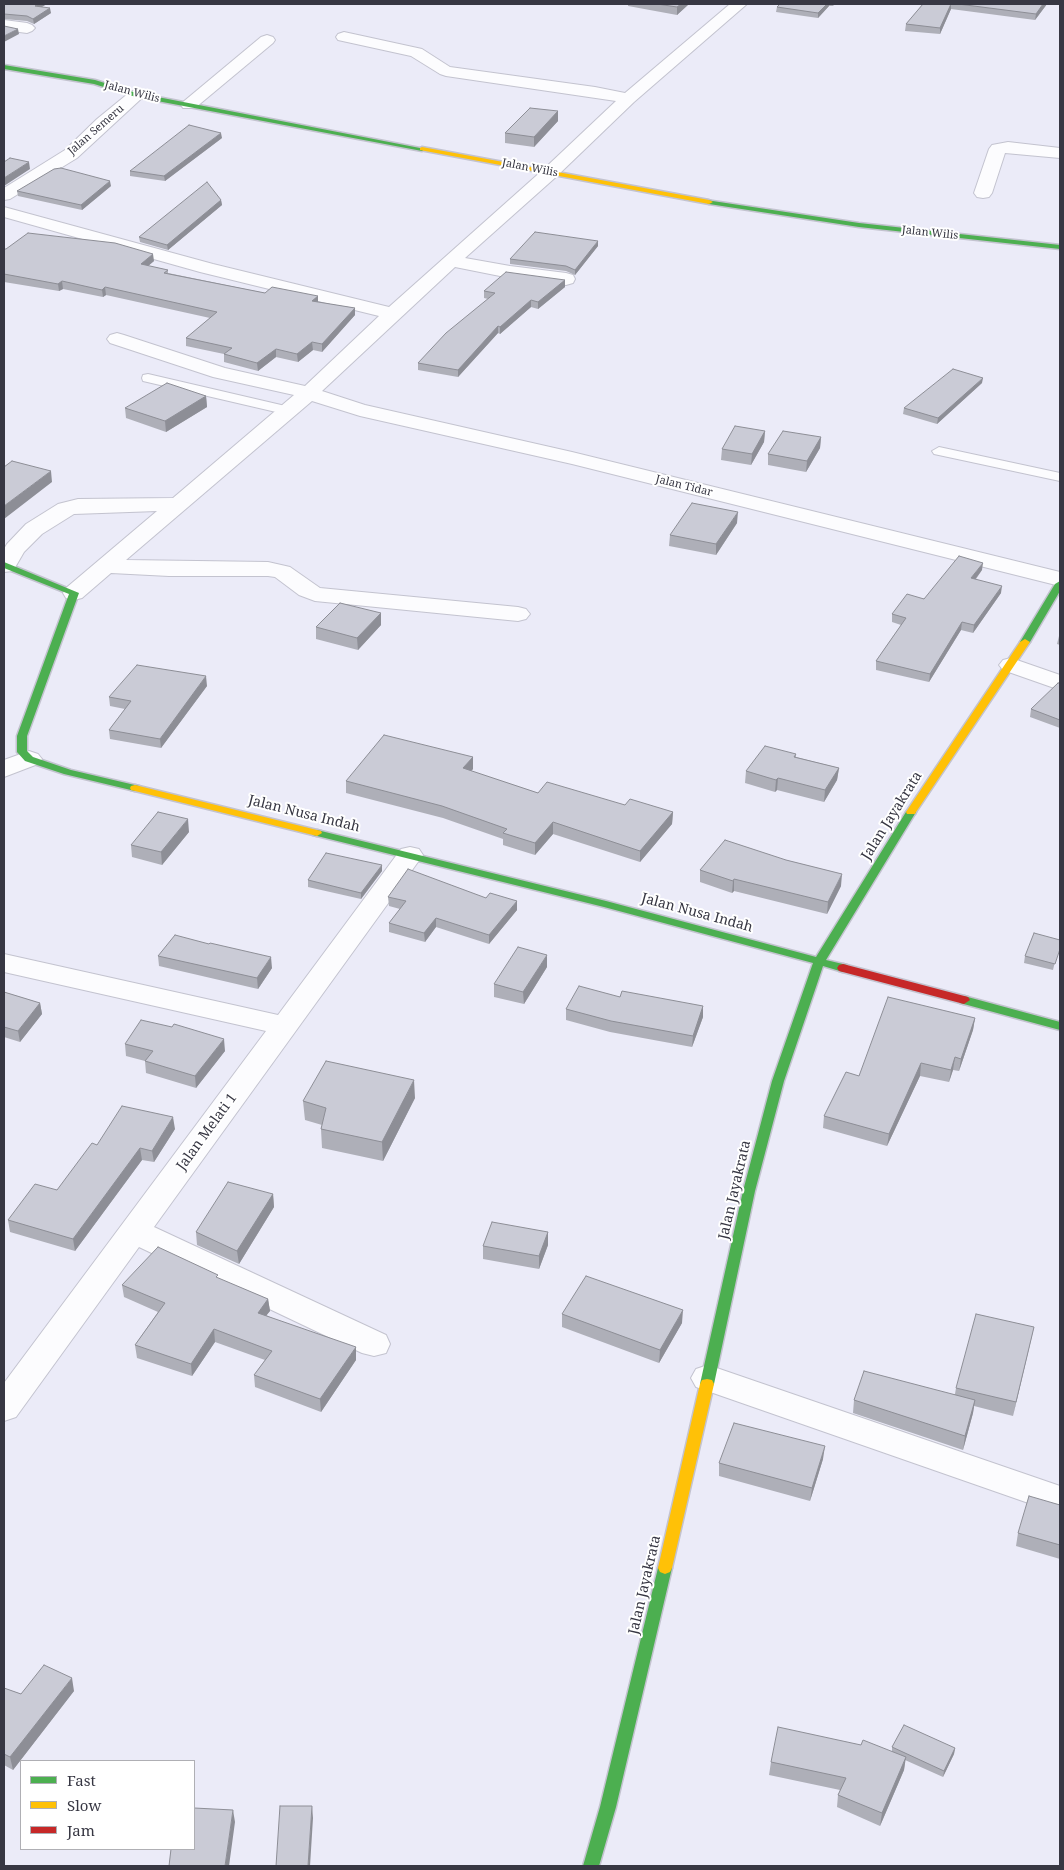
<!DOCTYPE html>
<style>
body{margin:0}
#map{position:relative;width:1064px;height:1870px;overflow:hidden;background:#ebebf8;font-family:"Noto Serif",serif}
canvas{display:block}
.frame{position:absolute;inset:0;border:5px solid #373743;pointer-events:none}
.legend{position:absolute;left:20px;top:1760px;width:175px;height:90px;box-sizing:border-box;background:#fff;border:1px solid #afafb4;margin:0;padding:6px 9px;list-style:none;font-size:15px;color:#373743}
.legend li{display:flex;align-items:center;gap:10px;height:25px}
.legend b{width:25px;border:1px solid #afafb4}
</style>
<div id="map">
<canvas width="1064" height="1870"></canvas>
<div class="frame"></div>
<ul class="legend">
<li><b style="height:6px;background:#4caf50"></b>Fast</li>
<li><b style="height:6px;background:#ffc107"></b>Slow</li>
<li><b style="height:6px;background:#c62828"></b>Jam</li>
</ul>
</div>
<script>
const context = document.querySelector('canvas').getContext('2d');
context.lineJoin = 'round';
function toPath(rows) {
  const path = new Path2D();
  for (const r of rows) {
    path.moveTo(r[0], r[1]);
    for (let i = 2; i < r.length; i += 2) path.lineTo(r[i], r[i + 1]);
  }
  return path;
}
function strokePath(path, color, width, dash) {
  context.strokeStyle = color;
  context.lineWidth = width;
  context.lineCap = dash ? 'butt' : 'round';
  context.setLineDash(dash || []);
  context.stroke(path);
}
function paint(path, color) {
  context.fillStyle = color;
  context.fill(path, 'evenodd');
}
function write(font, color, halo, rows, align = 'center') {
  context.font = font + ' "Noto Serif",serif';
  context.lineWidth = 4;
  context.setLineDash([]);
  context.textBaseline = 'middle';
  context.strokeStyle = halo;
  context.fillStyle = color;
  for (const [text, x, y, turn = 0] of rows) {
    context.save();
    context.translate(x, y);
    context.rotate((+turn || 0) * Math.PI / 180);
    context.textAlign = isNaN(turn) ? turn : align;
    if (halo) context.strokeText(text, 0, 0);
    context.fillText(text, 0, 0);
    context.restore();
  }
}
const lane = toPath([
 [148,374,294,408,296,411,289,415,143,381,142,378,143,375,148,374],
 [939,447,1060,473,1060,481,934,454,932,451,939,447]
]);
const street = toPath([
 [730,4,747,4,634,102,557,176,465,258,510,266,566,273,573,275,575,279,573,283,566,285,510,278,455,267,322,391,365,405,572,452,1060,572,1060,586,572,464,360,416,312,401,126,560,268,562,290,567,320,588,518,607,526,609,530,614,526,619,518,621,315,601,299,595,275,577,268,576,169,576,111,573,82,598,74,600,66,598,63,593,66,588,157,511,74,514,42,534,24,552,13,571,4,572,4,549,7,544,26,524,58,504,78,499,173,498,294,395,213,377,110,343,107,339,110,335,117,333,124,335,225,368,305,386,379,316,200,272,4,217,4,207,213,264,389,307,545,168,616,101,446,76,440,74,411,56,338,40,336,37,338,34,344,32,422,49,450,67,595,87,625,93,730,4],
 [4,20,27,23,32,25,35,28,32,31,27,33,4,30,4,20],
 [267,35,273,37,275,40,273,43,195,108,183,108,181,105,183,102,261,37,267,35],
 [136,90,142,92,144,95,142,98,77,158,10,199,4,200,4,188,65,150,97,119,130,92,136,90],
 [1008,142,1060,148,1060,158,1005,153,992,193,989,197,983,198,977,197,974,193,989,149,992,145,1008,142],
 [1011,658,1060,675,1060,690,1003,670,999,665,1003,660,1011,658],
 [29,751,38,754,42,759,38,764,4,777,4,760,29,751],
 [410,847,419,849,423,855,154,1227,386,1335,390,1344,386,1353,374,1356,362,1353,139,1247,16,1417,4,1421,4,1383,266,1031,4,972,4,954,278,1015,401,849,410,847],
 [708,1365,1060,1486,1060,1514,696,1387,691,1378,696,1369,708,1365]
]);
const fast = toPath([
 [4,65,95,80,137,93,425,149,422,151,136,97,94,84,4,69,4,65],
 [706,200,859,223,1060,245,1060,249,859,227,709,204,705,202,706,200],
 [4,562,79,593,27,736,27,751,33,757,71,770,139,786,140,788,139,790,135,791,64,774,25,761,17,752,17,736,69,594,4,568,4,562],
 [1060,581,1060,591,1030,642,1028,644,1022,644,1020,642,1055,584,1060,581],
 [911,809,916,812,826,960,847,965,849,968,843,972,823,966,818,981,784,1081,755,1191,714,1384,712,1388,707,1389,702,1388,700,1384,743,1191,772,1081,813,963,604,907,313,835,312,833,317,830,606,901,816,957,906,812,911,809],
 [964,996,1060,1022,1060,1030,960,1003,958,1000,960,997,964,996],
 [665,1562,670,1564,672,1568,616,1807,599,1866,583,1866,600,1807,658,1568,660,1564,665,1562]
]);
const slow = toPath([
 [422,147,709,200,713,202,709,204,420,150,420,148,422,147],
 [1025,639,1030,642,916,812,915,814,907,814,906,812,1020,642,1025,639],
 [135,785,321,831,322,833,317,836,131,790,130,788,131,786,135,785],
 [707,1379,712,1380,714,1384,672,1568,670,1572,665,1574,660,1572,658,1568,700,1384,702,1380,707,1379]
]);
const jam = toPath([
 [843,964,968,997,970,1000,964,1004,839,971,837,968,839,965,843,964]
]);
strokePath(lane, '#c3c3cf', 2);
strokePath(street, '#c3c3cf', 2);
strokePath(fast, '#c3c3cf', 3);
strokePath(slow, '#c3c3cf', 3);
strokePath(jam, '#c3c3cf', 3);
paint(lane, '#fcfcfe');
paint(street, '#fcfcfe');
paint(fast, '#4caf50');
paint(slow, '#ffc107');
paint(jam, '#c62828');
paint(toPath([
 [4,4,42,7,51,13,34,24,27,21,4,19],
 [628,4,689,4,677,15,628,6],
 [780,4,835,4,833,6,829,6,818,18,776,12,777,7],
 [923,4,1047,4,1035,20,951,9,940,34,905,31,906,24],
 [558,111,558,121,534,147,505,143,505,133],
 [222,138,165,181,130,176,130,171],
 [111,186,82,210,18,196,17,191],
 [221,200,222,205,168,250,140,242,139,237],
 [598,246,575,275,566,271,510,264,510,259],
 [4,249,154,261,148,266,168,270,168,273,265,293,318,296,318,302,355,308,355,315,322,352,313,350,298,362,276,357,258,371,224,362,224,354,186,346,186,338,210,318,106,295,103,297,63,289,59,291,4,282],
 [565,280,565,287,538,309,531,307,500,334,498,333,458,377,418,370,418,363,488,299,484,298,484,291],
 [982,383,937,424,903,414,904,408],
 [206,396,207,407,166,432,126,418,125,408],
 [765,431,764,442,751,465,721,460,722,449],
 [821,437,820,448,806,472,768,465,768,454],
 [737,523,716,555,669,546,670,535],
 [982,570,976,579,1001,593,973,633,961,630,929,682,876,670,876,661,901,625,892,622,892,614],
 [381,613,381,625,358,650,316,639,316,627],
 [1060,634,1060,645,1057,644,1059,636],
 [1060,658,1060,667,1059,667],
 [1060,683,1060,728,1030,717,1031,709],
 [207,686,161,748,110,739,109,730,125,709,110,706,109,697],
 [796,754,796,757,839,768,837,780,824,802,777,790,775,792,745,783,746,771],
 [473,757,473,769,471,771,538,793,673,812,672,824,640,862,553,834,535,855,503,845,503,839,443,818,346,793,346,781],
 [189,832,162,865,132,857,131,845],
 [700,870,841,886,827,914,734,891,732,893,700,882],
 [382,871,361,899,308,887,308,880],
 [388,897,517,910,489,944,436,927,425,942,389,932,389,923,400,909,389,906],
 [1060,940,1053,970,1024,963,1025,956],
 [158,956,272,968,258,989,159,966],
 [547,967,524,1004,494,997,494,984],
 [4,992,40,1003,42,1014,20,1042,4,1037],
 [620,997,703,1006,703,1017,692,1047,610,1032,566,1020,566,1009],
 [975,1018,973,1030,959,1071,953,1070,949,1082,920,1076,887,1146,823,1128,824,1116,859,1076],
 [125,1044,225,1051,196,1088,146,1073,145,1061,126,1056],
 [415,1098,383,1161,322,1148,321,1129,322,1125,305,1120,303,1101],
 [175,1129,154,1162,142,1160,75,1251,10,1232,8,1220,57,1190,97,1145],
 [273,1194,274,1207,239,1264,197,1245,196,1232],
 [548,1232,548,1245,539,1269,483,1259,483,1246],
 [218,1279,268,1299,270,1311,266,1315,356,1360,321,1412,255,1387,254,1375,265,1360,215,1342,192,1376,137,1358,135,1345,158,1312,124,1297,122,1285],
 [562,1314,682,1323,659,1363,562,1327],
 [1034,1327,1013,1416,974,1406,973,1413,963,1450,853,1413,854,1400,955,1394,956,1388],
 [823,1459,810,1501,719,1476,719,1463],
 [1060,1505,1060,1559,1016,1546,1018,1533],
 [4,1688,21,1694,74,1691,13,1770,4,1765],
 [892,1747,955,1748,954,1754,943,1777,905,1760,904,1770,880,1826,837,1807,838,1795,840,1790,769,1775,771,1762,892,1751]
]), '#aeafb8');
paint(toPath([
 [38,4,47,4,35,11,35,6],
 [681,4,689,4,677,15,677,7],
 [827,4,829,4,829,6,818,18,818,13],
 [951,4,951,9,940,34,940,28],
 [1043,4,1047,4,1035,20,1036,14],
 [50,8,51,13,34,24,33,19],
 [18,29,19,34,4,42,4,36],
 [558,111,558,121,534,147,534,137],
 [221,133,222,138,165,181,164,176],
 [29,162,30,169,4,186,4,178],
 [110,181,111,186,82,210,81,205],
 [221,200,222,205,168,250,167,245],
 [598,241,598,246,575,275,575,270],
 [153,254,154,261,141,272,141,264],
 [565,280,565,287,538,309,538,302],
 [62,281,63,289,59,291,58,284],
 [105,287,106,295,103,297,102,290],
 [318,296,318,304,312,301],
 [531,300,531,307,500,334,500,327],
 [355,308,355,315,322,352,322,344],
 [498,326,498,333,458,377,458,370],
 [312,342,313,350,298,362,297,354],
 [276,349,276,357,258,371,257,363],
 [983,378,982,383,937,424,938,418],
 [206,396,207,407,166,432,165,421],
 [765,431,764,442,751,465,752,454],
 [821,437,820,448,806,472,807,461],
 [51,471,52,482,4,519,4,506],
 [738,512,737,523,716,555,716,544],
 [983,563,982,570,970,586,971,578],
 [1002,586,1001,593,973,633,974,625],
 [381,613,381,625,358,650,357,638],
 [962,622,961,630,929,682,930,674],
 [206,676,207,686,161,748,160,739],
 [473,757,473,769,463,779,463,768],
 [839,768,837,780,824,802,825,790],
 [778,778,777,790,775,792,776,780],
 [673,812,672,824,640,862,640,851],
 [188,819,189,832,162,865,161,852],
 [553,822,553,834,535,855,535,843],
 [382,865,382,871,361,899,361,893],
 [842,874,841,886,827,914,828,902],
 [734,879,734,891,732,893,733,881],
 [517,901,517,910,489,944,489,935],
 [436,918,436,927,425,942,424,933],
 [547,955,547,967,524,1004,523,992],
 [271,957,272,968,258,989,257,978],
 [40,1003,42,1014,20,1042,18,1031],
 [703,1006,703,1017,692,1047,693,1036],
 [975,1018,973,1030,959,1071,961,1059],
 [224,1039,225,1051,196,1088,195,1076],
 [955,1057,953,1070,949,1082,951,1070],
 [921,1063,920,1076,887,1146,889,1134],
 [414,1080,415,1098,383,1161,382,1142],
 [173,1117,175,1129,154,1162,152,1151],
 [140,1148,142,1160,75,1251,73,1239],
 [273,1194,274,1207,239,1264,237,1251],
 [548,1232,548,1245,539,1269,539,1256],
 [268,1299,270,1311,259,1325,258,1313],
 [683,1310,682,1323,659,1363,660,1350],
 [1034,1327,1031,1340,1013,1416,1016,1402],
 [214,1329,215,1342,192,1376,191,1364],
 [356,1347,356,1360,321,1412,320,1399],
 [975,1400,973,1413,963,1450,965,1436],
 [825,1446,823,1459,810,1501,812,1488],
 [72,1678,74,1691,13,1770,10,1757],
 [955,1748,954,1754,943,1777,944,1771],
 [906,1757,904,1770,880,1826,882,1813],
 [312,1806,313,1818,310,1866,308,1866],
 [233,1810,235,1822,229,1866,225,1866]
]), '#8d8e96');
const building = toPath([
 [4,4,38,4,35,6,50,8,33,19,27,16,4,14,4,4],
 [657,4,681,4,677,7,657,4],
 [780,4,827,4,818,13,777,7,780,4],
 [923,4,951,4,940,28,906,24,923,4],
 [958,4,1043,4,1036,14,958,4],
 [4,26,18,29,4,36,4,26],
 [530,108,558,111,534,137,505,133,530,108],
 [189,125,221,133,164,176,130,171,189,125],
 [10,158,29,162,4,178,4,162,10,158],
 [61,168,110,181,81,205,17,191,54,169,61,168],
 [207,182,221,200,167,245,139,237,207,182],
 [535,232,598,241,575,270,566,266,510,259,535,232],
 [28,233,115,243,153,254,141,264,168,270,164,273,265,293,272,287,318,296,312,301,355,308,322,344,312,342,297,354,276,349,257,363,224,354,232,348,186,338,217,312,105,287,102,290,62,281,58,284,4,274,4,249,6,249,28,233],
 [506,272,565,280,538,302,531,300,500,327,498,326,458,370,418,363,446,333,495,293,484,291,506,272],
 [953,369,983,378,938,418,904,408,953,369],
 [167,383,206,396,165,421,125,408,167,383],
 [735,426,765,431,752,454,722,449,735,426],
 [783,431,821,437,807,461,768,454,783,431],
 [12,461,51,471,4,506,4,467,12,461],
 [692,503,738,512,716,544,670,535,692,503],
 [959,556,983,563,971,578,1002,586,974,625,962,622,930,674,876,661,906,618,892,614,907,594,924,599,959,556],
 [340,603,381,613,357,638,316,627,340,603],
 [137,665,206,676,160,739,109,730,131,701,109,697,137,665],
 [1058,683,1060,683,1060,720,1031,709,1058,683],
 [384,735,473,757,463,768,538,793,547,782,625,805,630,799,673,812,640,851,553,822,535,843,503,833,507,829,442,806,346,781,384,735],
 [765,746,796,754,794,757,839,768,825,790,778,778,776,780,746,771,765,746],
 [158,812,188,819,161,852,131,845,158,812],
 [725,840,786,860,842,874,828,902,734,879,733,881,700,870,725,840],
 [326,853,382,865,361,893,308,880,326,853],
 [408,869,486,898,490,893,517,901,489,935,436,918,424,933,389,923,406,901,388,897,408,869],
 [1034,933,1060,940,1060,949,1055,964,1025,956,1034,933],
 [175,935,209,944,210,943,271,957,257,978,158,956,175,935],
 [518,947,547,955,523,992,494,984,518,947],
 [579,986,620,997,622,991,703,1006,693,1036,611,1021,566,1009,579,986],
 [4,992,40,1003,18,1031,4,1027,4,992],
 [888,997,975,1018,961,1059,955,1057,951,1070,921,1063,889,1134,824,1116,846,1072,859,1076,888,997],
 [141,1020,172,1027,174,1024,224,1039,195,1076,145,1061,153,1051,125,1044,141,1020],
 [326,1061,414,1080,382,1142,321,1129,326,1108,303,1101,326,1061],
 [122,1106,173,1117,152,1151,140,1148,73,1239,8,1220,35,1184,57,1190,92,1143,97,1145,122,1106],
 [228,1182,273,1194,237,1251,196,1232,228,1182],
 [492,1222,548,1232,539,1256,483,1246,492,1222],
 [158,1247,218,1275,216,1277,268,1299,258,1313,356,1347,320,1399,254,1375,272,1351,214,1329,191,1364,135,1345,165,1303,122,1285,158,1247],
 [586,1276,683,1310,660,1350,562,1314,586,1276],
 [976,1314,1034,1327,1016,1402,956,1388,976,1314],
 [864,1371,975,1400,965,1436,854,1400,864,1371],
 [734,1423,825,1446,812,1488,719,1463,734,1423],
 [1029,1496,1060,1505,1060,1545,1018,1533,1029,1496],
 [44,1665,72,1678,10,1757,4,1754,4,1688,21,1694,44,1665],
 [904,1725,955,1748,944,1771,892,1747,904,1725],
 [778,1727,861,1745,863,1740,906,1757,882,1813,838,1795,846,1778,771,1762,778,1727],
 [280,1806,312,1806,308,1866,276,1866,280,1806],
 [194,1808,233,1810,225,1866,169,1866,171,1849,194,1849,194,1808]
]);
paint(building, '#cacbd6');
strokePath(building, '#8d8e96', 1);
write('11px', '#373743', '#fff', [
 ["Jalan Wilis",132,92,15],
 ["Jalan Semeru",96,130,-41],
 ["Jalan Wilis",530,168,11],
 ["Jalan Wilis",930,233,6],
 ["Jalan Tidar",684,486,14]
]);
write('14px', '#373743', '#fff', [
 ["Jalan Nusa Indah",304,814,14],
 ["Jalan Jayakrata",892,816,-58],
 ["Jalan Nusa Indah",697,913,15],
 ["Jalan Melati 1",207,1132,-54],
 ["Jalan Jayakrata",735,1190,-77],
 ["Jalan Jayakrata",645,1585,-77]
]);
</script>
